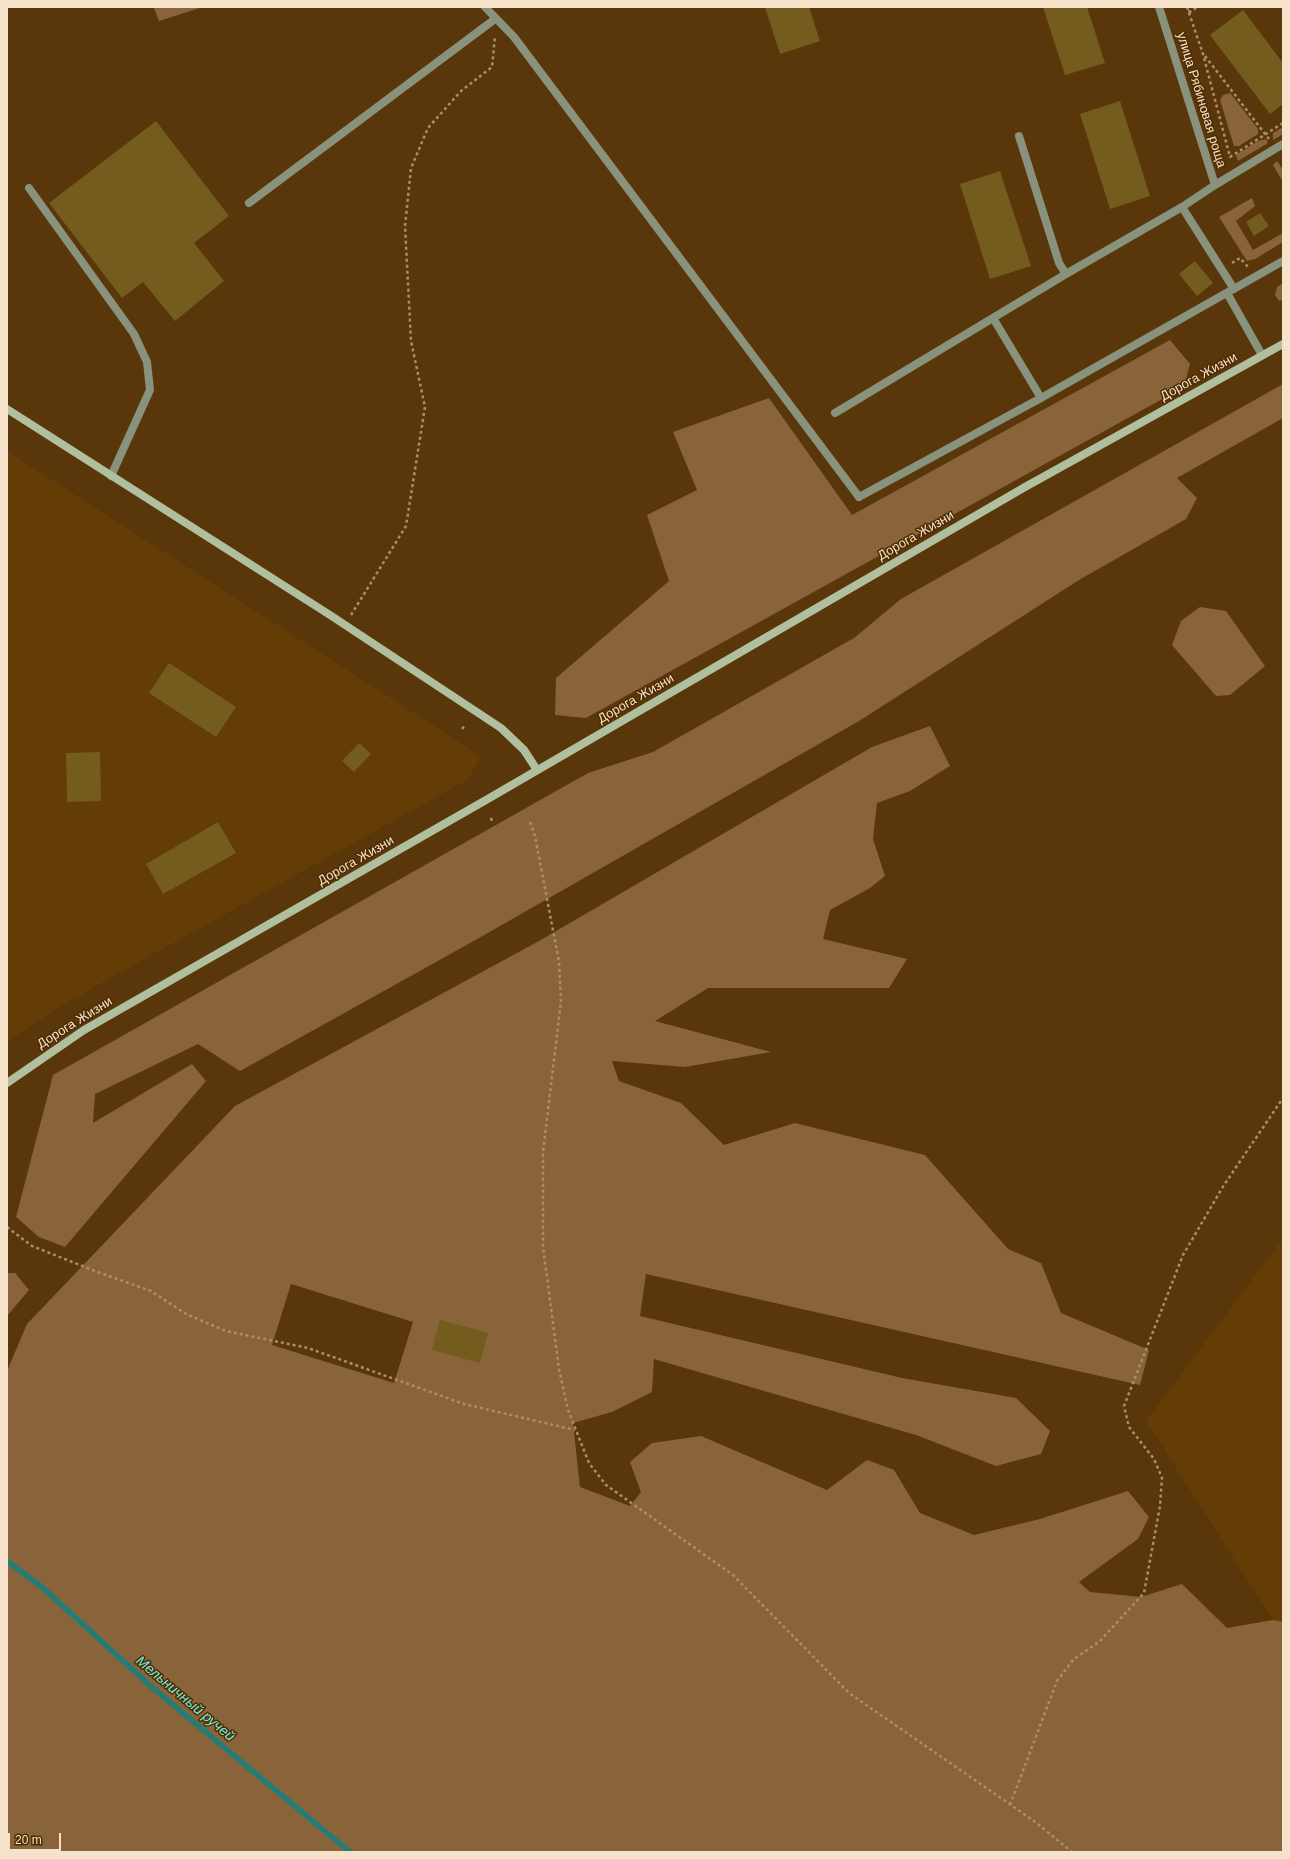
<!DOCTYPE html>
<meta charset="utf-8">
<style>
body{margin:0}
#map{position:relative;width:1290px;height:1859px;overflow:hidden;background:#59370b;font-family:Helvetica,sans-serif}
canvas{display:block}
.frame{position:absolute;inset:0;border:8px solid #f6e1cb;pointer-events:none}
.scale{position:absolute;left:8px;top:1833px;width:53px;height:18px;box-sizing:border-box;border:2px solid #f6e1cb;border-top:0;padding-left:5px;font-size:12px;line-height:14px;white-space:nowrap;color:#f6e1cb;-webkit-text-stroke:3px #4e2d00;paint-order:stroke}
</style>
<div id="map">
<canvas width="1290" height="1859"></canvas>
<div class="frame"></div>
<div class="scale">20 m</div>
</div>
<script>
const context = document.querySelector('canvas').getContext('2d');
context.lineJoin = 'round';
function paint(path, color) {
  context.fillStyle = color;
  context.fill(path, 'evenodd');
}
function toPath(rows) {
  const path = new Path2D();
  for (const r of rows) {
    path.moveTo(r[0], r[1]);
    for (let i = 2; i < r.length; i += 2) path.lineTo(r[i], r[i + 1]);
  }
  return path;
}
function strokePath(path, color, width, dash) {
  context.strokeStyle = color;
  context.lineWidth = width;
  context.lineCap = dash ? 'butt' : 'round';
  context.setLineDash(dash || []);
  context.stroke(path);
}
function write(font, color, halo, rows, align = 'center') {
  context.font = font + ' Helvetica,sans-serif';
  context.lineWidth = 3;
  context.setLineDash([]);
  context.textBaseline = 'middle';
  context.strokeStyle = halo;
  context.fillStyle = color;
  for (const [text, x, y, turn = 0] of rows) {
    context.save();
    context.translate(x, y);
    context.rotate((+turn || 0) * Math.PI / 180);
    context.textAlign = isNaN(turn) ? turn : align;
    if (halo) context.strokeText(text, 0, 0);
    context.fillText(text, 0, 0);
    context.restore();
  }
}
paint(toPath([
 [7,451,481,756,469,779,85,992,86,994,74,1001,73,999,69,1001,7,1042],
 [1283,1238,1283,1622,1273,1620,1146,1421]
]), '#643c05');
paint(toPath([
 [156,7,203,7,159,21,154,8],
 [1230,93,1258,129,1258,134,1239,146,1234,146,1220,100,1223,95],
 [1283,127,1283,134,1273,140,1273,133],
 [1266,139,1268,143,1238,161,1236,155,1258,141],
 [1277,161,1283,170,1283,182,1273,165],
 [1252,198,1255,206,1236,221,1253,250,1283,233,1283,242,1255,259,1247,261,1219,217],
 [1283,283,1283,300,1279,301,1275,295,1277,287],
 [1170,340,1190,364,1184,387,586,718,555,715,556,678,669,581,647,515,697,490,673,432,769,398,852,515],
 [1283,384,1283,418,1177,478,1197,498,1186,519,1079,580,859,721,472,942,240,1071,198,1044,95,1094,93,1123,192,1064,206,1081,65,1247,39,1237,16,1217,53,1075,588,773,653,752,854,638,901,599],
 [1200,607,1226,611,1265,666,1230,695,1216,696,1172,645,1181,621],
 [930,726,950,766,910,791,877,803,873,839,885,876,870,888,830,910,823,939,907,959,889,988,708,988,655,1021,771,1052,685,1067,612,1061,619,1081,681,1103,724,1145,795,1123,925,1155,1008,1249,1041,1263,1061,1313,1149,1350,1140,1385,646,1274,640,1316,902,1378,1016,1398,1050,1431,1041,1454,996,1466,916,1435,654,1359,652,1392,612,1412,573,1423,580,1487,630,1506,641,1492,630,1462,652,1443,701,1436,827,1490,867,1460,894,1470,920,1513,974,1535,1040,1519,1128,1491,1149,1517,1138,1539,1079,1582,1090,1592,1141,1597,1182,1584,1227,1628,1273,1620,1283,1622,1283,1852,7,1852,7,1371,27,1324,235,1106,539,941,872,747],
 [291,1284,413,1322,394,1383,272,1345],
 [7,1273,15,1273,29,1290,7,1316]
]), '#896339');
strokePath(toPath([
 [7,1561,42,1587,154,1689,350,1852]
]), '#217e77', 5.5);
paint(toPath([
 [765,7,809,7,820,41,780,54],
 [1043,7,1087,7,1105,63,1065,75],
 [1243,10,1283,63,1283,104,1270,114,1210,35],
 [1120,101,1150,196,1110,209,1080,114],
 [156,121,229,216,194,243,224,281,175,321,143,282,122,298,49,203],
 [1000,171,1031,266,990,279,960,184],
 [1260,213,1269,226,1254,236,1246,222],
 [1195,261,1213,283,1197,296,1179,274],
 [169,663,236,707,216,737,149,693],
 [359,743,371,754,354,772,342,761],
 [100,752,101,801,67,802,66,753],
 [218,822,236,853,163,894,146,864],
 [440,1320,488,1333,480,1363,432,1350]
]), '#735c1e');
strokePath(toPath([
 [1187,7,1203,54,1230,157,1283,123],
 [1189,13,1197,7],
 [1189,13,1191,7],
 [1205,56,1269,139],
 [1232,263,1240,258,1248,267],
 [351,615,406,526,425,407,411,341,405,226,411,168,428,128,461,91,492,67,495,36],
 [462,729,465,725],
 [491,818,492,821],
 [530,822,535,836,559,962,561,1001,543,1152,543,1247,559,1369,568,1410,589,1463,606,1485,733,1575,849,1693,1034,1821,1072,1852],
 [7,1227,32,1246,95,1271,151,1291,186,1314,226,1331,308,1348,464,1404,575,1430],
 [1010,1805,1057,1681,1074,1659,1099,1642,1144,1593,1160,1506,1162,1478,1154,1459,1129,1427,1124,1406,1183,1255,1224,1185,1283,1098]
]), '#a98e6d', 2.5, [3, 3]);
strokePath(toPath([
 [485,7,514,37,859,497],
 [1019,136,1059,263,1066,274],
 [29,188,134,334,147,362,150,390,111,476],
 [249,203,495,19],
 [993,318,1041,398],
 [835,413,1066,274,1182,207]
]), '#88927c', 8);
strokePath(toPath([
 [1159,7,1215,185,1182,207,1234,289],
 [1215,185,1283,144],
 [1227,293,1262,355],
 [859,497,1041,398,1283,261]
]), '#88927c', 8);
strokePath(toPath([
 [7,409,330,615,501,728,524,750,537,770],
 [7,1083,84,1030,486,800,1025,487,1283,344]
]), '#b0c09e', 8);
write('13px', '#f6e1cb', '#4e2d00', [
 ["улица Рябиновая роща",1201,100,73],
 ["Дорога Жизни",1199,377,-29],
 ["Дорога Жизни",916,536,-30],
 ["Дорога Жизни",636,699,-30],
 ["Дорога Жизни",356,861,-30],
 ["Дорога Жизни",75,1023,-32]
]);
write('italic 14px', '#70efe4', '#4e2d00', [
 ["Мельничный ручей",185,1699,40]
]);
</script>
